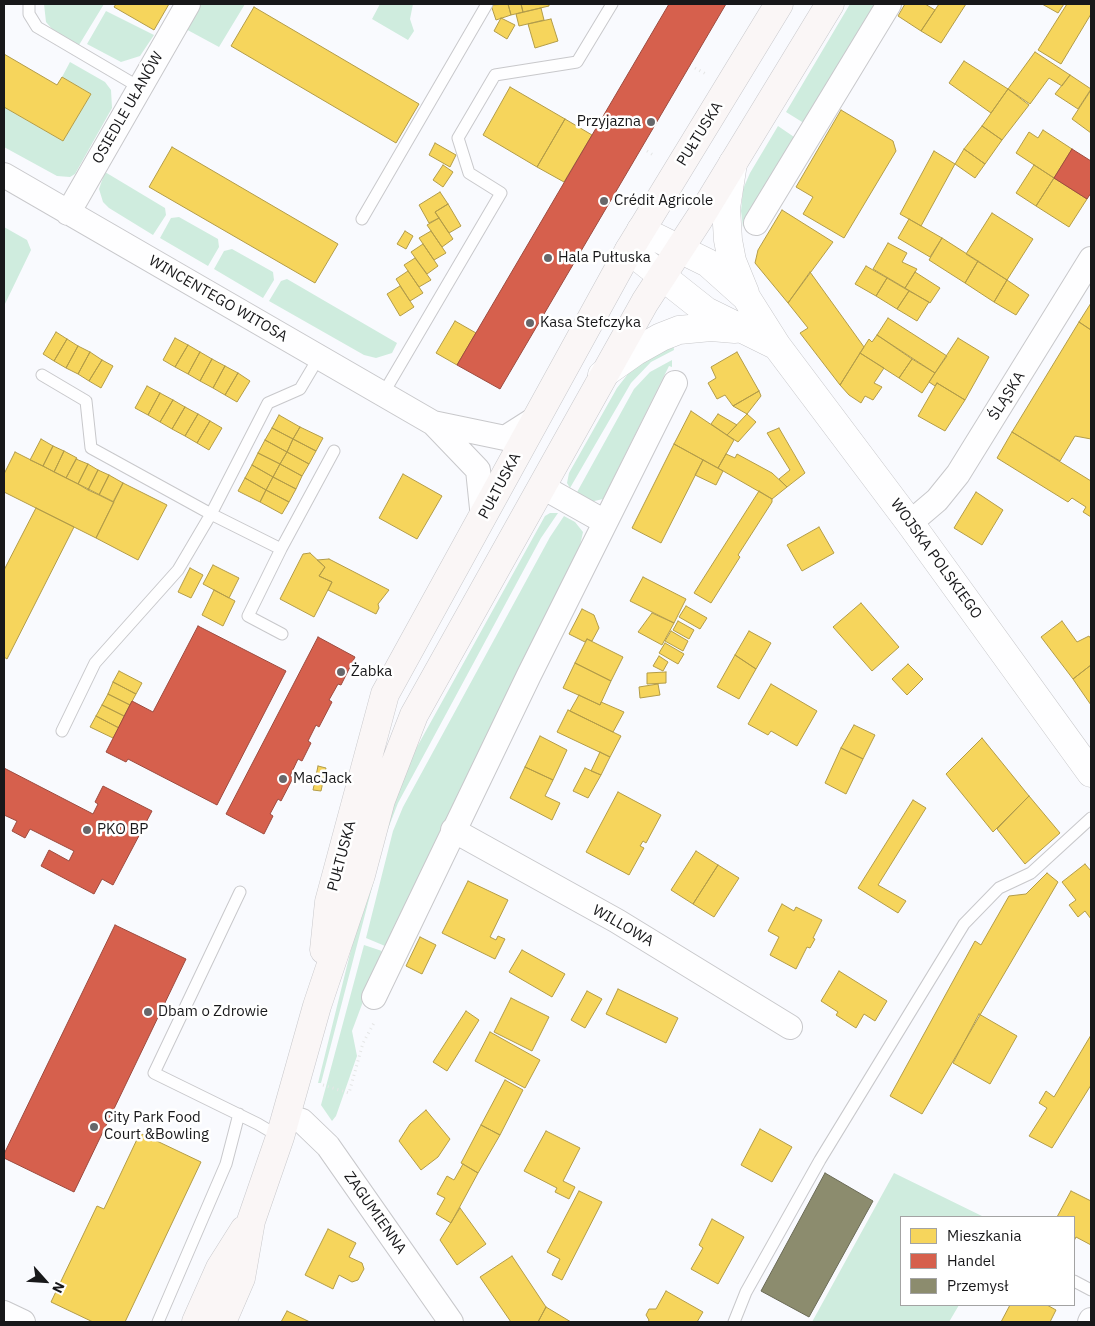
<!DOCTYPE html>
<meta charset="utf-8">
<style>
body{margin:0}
#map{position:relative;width:1095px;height:1326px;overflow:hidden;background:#f9fafe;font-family:"IBM Plex Sans",sans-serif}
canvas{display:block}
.frame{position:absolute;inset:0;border:5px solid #18181a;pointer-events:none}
.legend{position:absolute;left:900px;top:1216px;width:175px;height:90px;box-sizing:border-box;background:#fff;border:1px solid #a3a3a3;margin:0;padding:6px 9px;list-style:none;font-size:15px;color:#18181a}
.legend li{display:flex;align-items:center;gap:10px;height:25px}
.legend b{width:25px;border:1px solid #a3a3a3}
.north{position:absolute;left:20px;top:1256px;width:50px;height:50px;-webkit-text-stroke:4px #fff;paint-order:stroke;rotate:116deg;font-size:14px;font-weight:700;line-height:20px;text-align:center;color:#18181a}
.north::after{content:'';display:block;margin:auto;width:18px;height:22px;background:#18181a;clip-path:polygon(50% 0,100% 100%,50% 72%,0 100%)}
</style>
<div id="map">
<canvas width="1095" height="1326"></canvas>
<div class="frame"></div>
<ul class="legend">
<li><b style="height:14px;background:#f6d55c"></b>Mieszkania</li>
<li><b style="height:14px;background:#d6604d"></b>Handel</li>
<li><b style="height:14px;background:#8c8c6e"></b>Przemysł</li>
</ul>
<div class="north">N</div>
</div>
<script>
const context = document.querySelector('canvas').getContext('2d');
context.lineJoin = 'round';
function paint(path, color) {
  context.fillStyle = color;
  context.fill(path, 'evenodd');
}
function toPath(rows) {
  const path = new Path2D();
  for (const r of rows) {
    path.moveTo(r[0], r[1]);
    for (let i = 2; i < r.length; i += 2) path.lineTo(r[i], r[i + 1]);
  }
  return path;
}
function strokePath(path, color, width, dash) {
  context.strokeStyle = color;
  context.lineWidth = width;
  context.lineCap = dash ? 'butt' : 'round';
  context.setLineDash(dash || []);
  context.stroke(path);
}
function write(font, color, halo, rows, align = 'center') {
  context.font = font + ' "IBM Plex Sans",sans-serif';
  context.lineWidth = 5;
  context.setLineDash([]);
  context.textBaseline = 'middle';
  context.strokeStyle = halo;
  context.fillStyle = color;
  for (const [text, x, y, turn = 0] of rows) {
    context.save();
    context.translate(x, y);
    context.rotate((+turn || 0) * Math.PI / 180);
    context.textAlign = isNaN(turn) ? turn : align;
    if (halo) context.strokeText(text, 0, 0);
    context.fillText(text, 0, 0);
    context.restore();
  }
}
paint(toPath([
 [44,4,104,4,79,45,52,29,46,22],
 [196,4,245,4,219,47,182,27],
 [380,4,413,4,410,19,414,31,408,40,372,19],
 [850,4,876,4,830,80,807,125,786,112],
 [106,11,154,35,140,56,121,62,87,44],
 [70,62,105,82,111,90,112,108,75,174,70,177,57,176,4,147,4,107,63,141,91,94,62,77],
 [778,126,797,139,781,166,776,166,743,227,741,211,743,189,750,173],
 [105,172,165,208,166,215,153,235,109,208,103,202,99,189],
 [179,217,218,239,219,247,208,266,160,238,171,218],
 [4,227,27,240,31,250,4,306],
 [232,249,273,272,274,280,263,298,214,269,224,251],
 [287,279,397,343,392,353,376,358,364,355,269,301,281,281],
 [673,343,674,350,651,362,631,383,570,488,567,483,569,473,617,388,638,361],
 [672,360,672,367,669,366,603,499,590,502,576,494,634,389,650,372],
 [550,513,558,513,541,538,398,803,386,834,321,1083,318,1083,367,885,397,783,545,516],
 [564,516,575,522,583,532,579,550,385,946,366,938,393,831,403,807,550,537],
 [364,945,382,951,352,1031,357,1056,336,1116,332,1121,321,1105],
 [894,1173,984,1217,901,1217,901,1305,959,1305,949,1322,812,1322]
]), '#cfecde');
const homes = toPath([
 [116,4,169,4,154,30,114,7,116,4],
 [508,4,511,15,496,20,491,5,508,4],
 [508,4,521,4,523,12,511,15,508,4],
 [521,4,549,4,549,6,523,12,521,4],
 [905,4,925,4,935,10,921,31,898,16,905,4],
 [939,4,966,4,941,43,921,31,939,4],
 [1042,4,1064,4,1058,13,1042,4],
 [1067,4,1091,4,1091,14,1061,64,1038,50,1067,4],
 [254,7,419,104,396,143,231,46,254,7],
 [541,8,544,20,519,26,516,14,541,8],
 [501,18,515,25,507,39,494,31,501,18],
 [551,19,558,41,535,48,528,24,551,19],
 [1035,52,1070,75,1062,86,1049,78,1030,104,1008,89,1035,52],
 [4,54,57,85,62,77,91,94,63,141,4,107,4,54],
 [964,61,1008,89,991,113,949,83,964,61],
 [1070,75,1091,89,1078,109,1055,94,1070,75],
 [510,87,565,119,537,167,483,135,510,87],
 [1008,89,1029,105,1002,140,982,126,1008,89],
 [1091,90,1091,133,1072,119,1091,90],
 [841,110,893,141,896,151,844,238,803,214,813,197,796,187,841,110],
 [565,119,592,135,564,182,537,167,565,119],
 [982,126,1002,140,985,164,964,149,982,126],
 [1043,130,1072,149,1054,178,1016,153,1029,132,1038,138,1043,130],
 [435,143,456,155,450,167,429,155,435,143],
 [172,147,338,244,315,283,149,187,172,147],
 [964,149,985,164,975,178,955,164,964,149],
 [934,151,955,164,921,226,900,214,934,151],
 [443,165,453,172,443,187,433,180,443,165],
 [1034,165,1054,178,1036,206,1016,193,1034,165],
 [1054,178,1087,199,1069,227,1036,206,1054,178],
 [440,192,448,204,435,212,439,218,429,223,419,205,440,192],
 [448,204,461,226,449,233,435,212,448,204],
 [782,210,833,242,788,303,755,263,758,250,782,210],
 [992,213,1033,239,1007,280,966,254,992,213],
 [439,218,453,239,442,247,427,225,439,218],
 [909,219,942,238,930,257,898,238,909,219],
 [405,231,413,236,406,249,397,244,405,231],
 [431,231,446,253,434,260,419,238,431,231],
 [942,238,978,261,965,283,929,260,942,238],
 [888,243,907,253,902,262,917,269,905,288,873,269,888,243],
 [423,244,438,266,427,274,411,252,423,244],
 [415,258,431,280,419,287,404,265,415,258],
 [978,261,1007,280,994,302,965,283,978,261],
 [866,266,887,278,876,296,855,284,866,266],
 [408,271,423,293,410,301,396,279,408,271],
 [810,272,864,347,840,385,800,333,808,328,788,303,810,272],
 [915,272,940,288,930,303,905,288,915,272],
 [887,278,909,291,897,309,876,296,887,278],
 [1007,280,1029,295,1016,315,994,302,1007,280],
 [400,286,414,307,400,316,387,294,400,286],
 [909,291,929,302,917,321,897,309,909,291],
 [1091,303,1091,330,1079,322,1091,303],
 [888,318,947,356,935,373,877,335,888,318],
 [455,321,476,333,457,365,436,353,455,321],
 [1079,322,1091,330,1091,439,1075,436,1060,461,1012,432,1079,322],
 [56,332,67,339,54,361,43,354,56,332],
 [877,335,912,359,899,378,860,353,869,339,872,342,877,335],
 [175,338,188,345,175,367,163,360,175,338],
 [958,338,989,357,965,400,937,383,935,386,929,382,958,338],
 [67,339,78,346,66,368,54,361,67,339],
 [188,345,200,352,188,374,175,367,188,345],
 [78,346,90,352,78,374,66,368,78,346],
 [90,352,102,360,89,381,78,374,90,352],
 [200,352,212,359,200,381,188,374,200,352],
 [737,352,759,391,733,406,725,395,717,399,708,383,716,378,711,367,737,352],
 [860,353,884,368,874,383,882,387,873,400,865,396,861,403,849,395,840,385,860,353],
 [212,359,225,366,213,388,200,381,212,359],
 [912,359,935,373,922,393,899,378,912,359],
 [102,360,113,366,101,388,89,381,102,360],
 [225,366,238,373,225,395,213,388,225,366],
 [238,373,250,381,237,402,225,395,238,373],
 [937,383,965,400,945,431,918,416,937,383],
 [147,386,160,393,148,415,135,408,147,386],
 [759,391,761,396,747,414,733,406,759,391],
 [160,393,173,400,160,422,148,415,160,393],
 [173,400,185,407,172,429,160,422,173,400],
 [185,407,198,414,185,436,172,429,185,407],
 [691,411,734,440,718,468,674,444,691,411],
 [198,414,210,421,197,443,185,436,198,414],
 [718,414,737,425,727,435,711,424,718,414],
 [747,414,756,422,738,442,727,435,747,414],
 [279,415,300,427,293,439,272,428,279,415],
 [210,421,222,428,209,450,197,443,210,421],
 [300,427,323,438,316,451,293,439,300,427],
 [272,428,293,439,287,452,265,440,272,428],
 [779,428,805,473,787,487,779,479,790,470,767,433,779,428],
 [1012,432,1091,481,1091,517,1083,512,1086,507,1072,498,1068,502,997,458,1012,432],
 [41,439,53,446,43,466,30,460,41,439],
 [293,439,316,451,309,464,287,452,293,439],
 [265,440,287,452,280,464,258,453,265,440],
 [674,444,703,460,661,543,632,528,674,444],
 [53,446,64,451,54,472,43,466,53,446],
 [64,451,77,458,66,478,54,472,64,451],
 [15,452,114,502,96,538,4,492,4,474,15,452],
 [287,452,309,464,302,476,280,464,287,452],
 [258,453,280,464,273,477,252,465,258,453],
 [726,454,735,458,737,454,772,473,787,487,772,499,718,468,726,454],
 [76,459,88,464,78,484,66,478,76,459],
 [703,460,723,471,716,485,695,475,703,460],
 [88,464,98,470,88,490,78,484,88,464],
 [280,464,302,476,296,489,273,477,280,464],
 [252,465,273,477,266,490,245,478,252,465],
 [98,470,109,475,99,495,88,490,98,470],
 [403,474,442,496,417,539,379,518,403,474],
 [109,475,123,483,113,502,99,495,109,475],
 [273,477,296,489,289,502,266,490,273,477],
 [245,478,266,490,260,502,238,491,245,478],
 [123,483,167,505,138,560,96,538,123,483],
 [266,490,289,502,282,514,260,502,266,490],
 [759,491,772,499,772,502,738,555,740,557,711,603,694,593,759,491],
 [976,492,1003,510,982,545,954,528,976,492],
 [36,508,74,527,7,659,4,657,4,570,36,508],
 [819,527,834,553,802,571,787,545,819,527],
 [310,553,325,567,319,576,332,582,314,617,280,599,303,554,310,553],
 [329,559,389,590,378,604,379,608,376,614,328,590,332,582,319,576,325,567,317,560,329,559],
 [213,565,239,578,229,598,203,584,213,565],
 [190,568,203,575,191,598,178,592,190,568],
 [643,577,686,599,674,623,630,601,643,577],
 [214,590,235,601,223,626,202,615,214,590],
 [861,603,899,647,872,671,833,627,861,603],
 [686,606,707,618,700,629,679,617,686,606],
 [582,609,594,615,599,628,592,641,587,639,585,642,569,634,582,609],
 [652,613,674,623,662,645,638,632,652,613],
 [678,621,694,630,689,639,673,630,678,621],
 [1062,621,1077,642,1089,636,1091,639,1091,665,1073,679,1041,637,1062,621],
 [671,631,688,641,683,651,665,641,671,631],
 [749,631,771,643,756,669,735,655,749,631],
 [587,639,623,657,611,681,575,663,587,639],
 [665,643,684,654,678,664,659,653,665,643],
 [735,655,756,669,739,699,717,687,735,655],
 [659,656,668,662,663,671,653,666,659,656],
 [575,663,611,681,600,705,563,688,575,663],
 [908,664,923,679,907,695,892,679,908,664],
 [1091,665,1091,705,1073,679,1091,665],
 [119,671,142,683,136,694,113,682,119,671],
 [666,672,666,683,647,684,647,673,666,672],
 [113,682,136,694,130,705,108,694,113,682],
 [658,684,660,695,640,698,639,687,658,684],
 [771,684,817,711,797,746,771,731,768,735,748,724,771,684],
 [108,694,130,705,124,716,102,705,108,694],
 [579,695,600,705,601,702,624,712,613,732,570,711,579,695],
 [102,705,124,716,119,728,96,716,102,705],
 [568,710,621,736,610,757,557,732,568,710],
 [96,716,119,728,113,738,90,727,96,716],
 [854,725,875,735,863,759,841,748,854,725],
 [540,736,567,750,553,780,525,767,540,736],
 [982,738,1029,796,993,832,946,774,982,738],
 [841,748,863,759,846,794,825,783,841,748],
 [600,752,610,757,601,775,591,771,600,752],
 [318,766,326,768,321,791,313,790,318,766],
 [525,767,553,780,545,796,560,803,552,820,510,798,525,767],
 [585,768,601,775,588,798,573,791,585,768],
 [618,792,661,815,646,843,643,841,640,846,644,848,629,875,586,852,618,792],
 [1029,796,1060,833,1025,864,997,829,1029,796],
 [913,800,926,808,878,885,906,901,898,913,858,888,913,800],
 [696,851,718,865,693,904,671,890,696,851],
 [1085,864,1091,871,1091,919,1085,911,1078,917,1069,905,1076,900,1062,882,1085,864],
 [718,865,739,878,714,917,693,904,718,865],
 [1047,873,1058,882,922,1114,890,1096,975,941,981,945,1009,896,1026,894,1047,873],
 [468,881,508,900,490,937,496,940,498,936,505,939,495,959,442,933,468,881],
 [782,904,794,911,796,907,822,920,813,938,815,939,810,948,807,947,796,969,770,955,779,937,768,931,782,904],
 [420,937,436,945,422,974,406,966,420,937],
 [522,950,565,974,552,997,509,972,522,950],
 [839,971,887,1001,875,1021,864,1014,856,1028,836,1015,838,1012,821,1001,839,971],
 [618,989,678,1018,666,1043,606,1014,618,989],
 [587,991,602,999,585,1028,571,1020,587,991],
 [511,998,549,1017,532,1051,494,1032,511,998],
 [466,1011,479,1020,447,1071,433,1062,466,1011],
 [979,1014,1017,1036,990,1084,953,1063,979,1014],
 [490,1032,540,1060,525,1088,475,1061,490,1032],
 [1091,1035,1091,1085,1052,1148,1029,1136,1047,1108,1039,1103,1046,1091,1054,1097,1091,1035],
 [505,1080,523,1090,500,1135,481,1125,505,1080],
 [426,1110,450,1139,438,1157,421,1170,399,1141,410,1124,426,1110],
 [481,1125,500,1135,478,1173,461,1163,481,1125],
 [760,1129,792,1147,772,1182,741,1165,760,1129],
 [546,1131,580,1148,563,1181,575,1187,569,1199,555,1192,557,1188,524,1171,546,1131],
 [140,1133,201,1162,125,1322,93,1322,51,1302,97,1206,104,1209,140,1133],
 [463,1164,478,1173,451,1223,436,1214,445,1198,437,1194,447,1176,454,1180,463,1164],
 [579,1191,602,1202,562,1280,552,1275,560,1259,547,1252,579,1191],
 [1071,1191,1091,1201,1091,1245,1076,1237,1074,1241,1074,1217,1057,1217,1071,1191],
 [460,1208,486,1244,457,1265,440,1240,460,1208],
 [712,1219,744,1237,718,1284,691,1269,703,1248,699,1245,712,1219],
 [328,1229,356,1243,349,1257,362,1263,364,1269,358,1280,352,1282,339,1275,333,1289,305,1275,328,1229],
 [512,1256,546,1307,538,1322,511,1322,480,1277,512,1256],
 [666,1291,703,1312,697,1322,648,1322,649,1320,646,1315,649,1309,656,1309,666,1291],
 [1010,1305,1047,1305,1056,1310,1050,1322,1001,1322,1010,1305],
 [546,1307,571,1322,538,1322,546,1307],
 [287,1311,310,1322,281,1322,287,1311]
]);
paint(homes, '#f6d55c');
strokePath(homes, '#b39c48', 1);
const shops = toPath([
 [669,4,726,4,500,389,457,365,669,4],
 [1072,149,1091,161,1091,193,1087,199,1054,178,1072,149],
 [198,626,286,671,217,805,128,759,126,762,106,752,132,701,153,712,198,626],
 [318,637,355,657,341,685,338,684,329,700,332,702,319,727,316,725,308,741,311,743,302,761,298,759,290,776,293,778,281,801,278,799,270,814,273,816,264,834,226,814,318,637],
 [4,768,93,814,98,804,95,802,103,786,152,811,113,885,102,879,94,894,41,866,49,850,69,861,74,851,30,829,25,838,12,831,17,821,4,815,4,768],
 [115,925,186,959,74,1192,4,1158,4,1154,115,925]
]);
paint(shops, '#d6604d');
strokePath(shops, '#9d4a3e', 1);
const industry = toPath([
 [825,1173,873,1201,809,1317,761,1291,825,1173]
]);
paint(industry, '#8c8c6e');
strokePath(industry, '#696955', 1);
const service = toPath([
 [29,4,29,14,37,27,139,87],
 [362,219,487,4],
 [42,375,86,401,91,448,211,514,268,403,300,389,319,357],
 [383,394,501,193,469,173,458,138,495,75,577,62,612,4],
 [281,549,248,616,282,634],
 [62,731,95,663,178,570,211,514,281,549,334,451],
 [240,892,154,1073,258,1124,280,1137],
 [1074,1281,1091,1290],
 [158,1322,226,1164,239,1114],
 [734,1322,746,1292,820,1160,964,924,999,888,1031,873,1091,818]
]);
const minor = toPath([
 [4,175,433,423,478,470,483,518],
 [68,213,188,4],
 [756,223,889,4],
 [433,423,505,438,538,417],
 [541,486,605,522],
 [910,523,937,500,958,474,1091,259],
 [453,830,617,921,790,1027],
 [374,997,529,675,675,383],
 [286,1116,302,1121,328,1146,451,1322],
 [4,1313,23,1322],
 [1090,1322,1091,1320]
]);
const tertiary = toPath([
 [733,163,726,208,728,240,732,261,745,293],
 [641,230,708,263,746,297,777,346,910,523,1091,773],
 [629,250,706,311,777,346],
 [602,375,636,351,661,337,679,330,711,327,735,329]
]);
const secondary = toPath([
 [324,950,329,902,385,694,629,250,779,4],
 [196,1322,220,1268,244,1230],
 [222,1322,241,1278,251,1221,280,1137,317,1006,361,875,381,800,414,715,645,302,699,219,830,4]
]);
strokePath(service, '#c8c8cb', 13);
strokePath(minor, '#c8c8cb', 26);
strokePath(tertiary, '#c8c8cb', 29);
strokePath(secondary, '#c8c8cb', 29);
strokePath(toPath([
 [695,68,706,74],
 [647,151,655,156],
 [323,1085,349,1093,363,1043,375,1021]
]), '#e5e6e6', 3, [1, 4]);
strokePath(service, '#fefeff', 11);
strokePath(minor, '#fefeff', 24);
strokePath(tertiary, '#fefeff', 28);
strokePath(secondary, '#faf6f6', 28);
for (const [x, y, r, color] of [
 [651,122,5,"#67676a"],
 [604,201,5,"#67676a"],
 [548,258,5,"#67676a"],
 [530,323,5,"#67676a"],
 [341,672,5,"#67676a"],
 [283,779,5,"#67676a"],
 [87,830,5,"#67676a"],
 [148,1012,5,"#67676a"],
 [94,1127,5,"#67676a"]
]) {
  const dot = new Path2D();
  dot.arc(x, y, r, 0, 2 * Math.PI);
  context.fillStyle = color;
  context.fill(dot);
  strokePath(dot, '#fff', 2);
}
write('15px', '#18181a', '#fff', [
 ["OSIEDLE UŁANÓW",128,108,-60],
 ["PUŁTUSKA",700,134,-58],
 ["WINCENTEGO WITOSA",218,299,30],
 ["ŚLĄSKA",1007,396,-58],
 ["PUŁTUSKA",500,486,-62],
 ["WOJSKA POLSKIEGO",936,559,54],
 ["PUŁTUSKA",342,856,-75],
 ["WILLOWA",623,926,30],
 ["ZAGUMIENNA",375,1213,55]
]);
write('15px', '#18181a', '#fff', [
 ["Przyjazna",641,122,"right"],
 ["Crédit Agricole",614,201],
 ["Hala Pułtuska",558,258],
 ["Kasa Stefczyka",540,323],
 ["Żabka",351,672],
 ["MacJack",293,779],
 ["PKO BP",97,830],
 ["Dbam o Zdrowie",158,1012],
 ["City Park Food",104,1118],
 ["Court &Bowling",104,1135]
], 'left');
</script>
